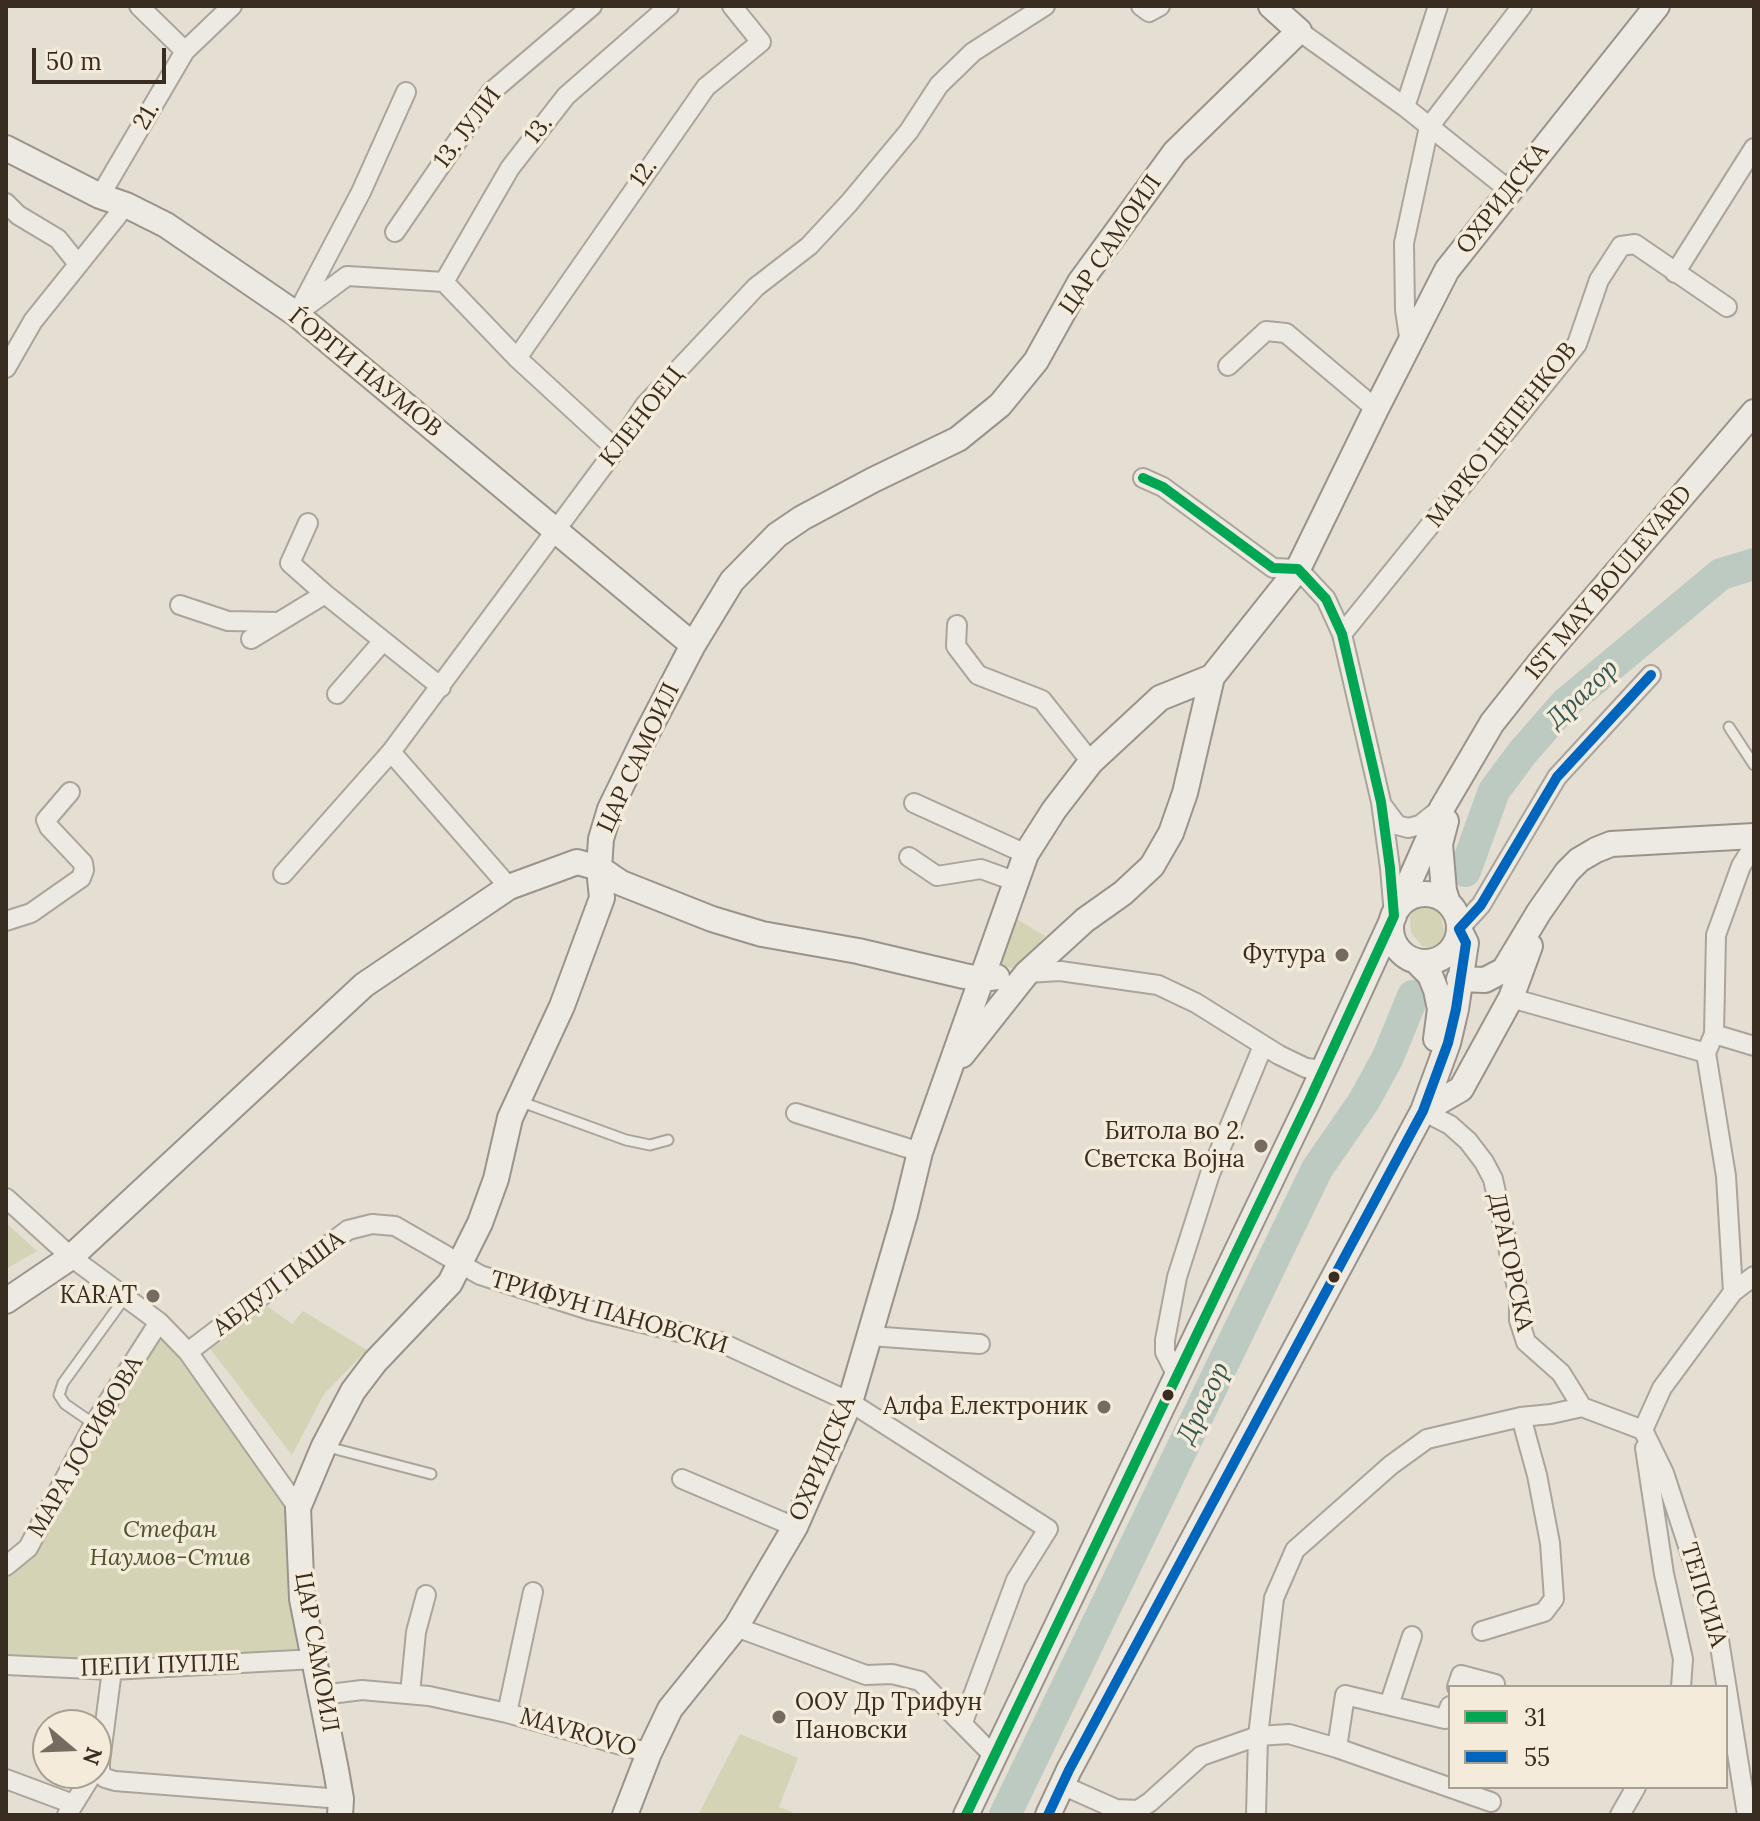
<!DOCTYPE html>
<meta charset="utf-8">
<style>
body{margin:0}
#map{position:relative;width:1760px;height:1821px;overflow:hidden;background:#e4ded3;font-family:Lora,serif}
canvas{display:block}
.frame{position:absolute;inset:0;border:8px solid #392d22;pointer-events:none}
.legend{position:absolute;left:1448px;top:1685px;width:280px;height:104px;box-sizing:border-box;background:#f4ebda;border:2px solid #a99f90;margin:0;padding:10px 14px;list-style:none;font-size:24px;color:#392d22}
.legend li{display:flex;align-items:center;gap:16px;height:40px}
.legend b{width:40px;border:2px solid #a99f90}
.north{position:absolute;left:32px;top:1709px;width:80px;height:80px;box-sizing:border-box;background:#f4ebda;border:2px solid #a99f90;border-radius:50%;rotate:109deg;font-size:22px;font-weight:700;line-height:32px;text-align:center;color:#392d22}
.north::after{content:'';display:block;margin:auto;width:28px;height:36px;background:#756b60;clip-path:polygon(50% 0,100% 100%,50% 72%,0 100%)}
.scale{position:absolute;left:32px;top:48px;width:134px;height:36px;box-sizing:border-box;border:4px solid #392d22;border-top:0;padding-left:10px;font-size:24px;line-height:28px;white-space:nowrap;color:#392d22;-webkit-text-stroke:6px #f4ebda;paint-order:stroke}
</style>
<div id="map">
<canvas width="1760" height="1821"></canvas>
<div class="frame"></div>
<ul class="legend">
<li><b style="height:10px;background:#00a651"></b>31</li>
<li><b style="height:10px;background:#0065bd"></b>55</li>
</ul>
<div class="north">N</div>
<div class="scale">50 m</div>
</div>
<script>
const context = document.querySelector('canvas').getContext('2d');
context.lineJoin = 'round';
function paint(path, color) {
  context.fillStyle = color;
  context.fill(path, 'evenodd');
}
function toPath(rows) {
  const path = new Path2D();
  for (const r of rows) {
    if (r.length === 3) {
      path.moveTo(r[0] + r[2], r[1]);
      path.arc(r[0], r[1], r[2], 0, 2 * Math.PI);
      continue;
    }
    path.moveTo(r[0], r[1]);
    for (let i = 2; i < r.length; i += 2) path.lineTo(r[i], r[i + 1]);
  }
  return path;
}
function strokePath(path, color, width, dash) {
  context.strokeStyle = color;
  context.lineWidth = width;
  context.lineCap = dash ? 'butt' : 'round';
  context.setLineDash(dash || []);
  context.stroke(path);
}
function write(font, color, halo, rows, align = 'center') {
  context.font = font + ' Lora,serif';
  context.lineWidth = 7;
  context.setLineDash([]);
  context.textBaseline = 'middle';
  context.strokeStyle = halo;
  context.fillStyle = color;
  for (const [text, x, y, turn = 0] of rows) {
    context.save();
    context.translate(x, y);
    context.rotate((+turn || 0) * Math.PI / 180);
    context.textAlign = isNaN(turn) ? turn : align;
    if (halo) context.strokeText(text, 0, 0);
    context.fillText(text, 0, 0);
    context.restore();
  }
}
paint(toPath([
 [1424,903,1438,907,1441,914,1445,937,1444,943,1435,949,1422,946,1411,933,1410,917,1413,909],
 [1015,918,1045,936,1019,970,996,964],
 [6,1223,37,1251,6,1269],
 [263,1303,292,1324,303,1311,367,1350,324,1394,292,1455,208,1346],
 [159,1322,298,1508,315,1659,6,1665,6,1566,28,1548],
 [740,1734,798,1758,779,1807,799,1815,698,1815]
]), '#d4d3b6');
strokePath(toPath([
 [1465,871,1494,791,1523,752,1566,703,1721,574,1754,564],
 [1005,1815,1317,1169,1364,1101,1388,1057,1413,996]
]), '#bccac2', 32);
const lane = toPath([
 [1729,727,1754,765],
 [519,1101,626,1140,650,1145,668,1140],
 [94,1424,65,1404,59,1395,63,1383,126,1296],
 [324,1446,431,1474]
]);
const street = toPath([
 [139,6,185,51],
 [1141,6,1149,12,1160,6],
 [1299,31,1405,107,1509,190],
 [1405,107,1438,6],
 [100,196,185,51,232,6],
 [6,203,18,215,58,239,78,264],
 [395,232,491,92,592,6],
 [1675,273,1754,148],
 [444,282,510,168,566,96,669,6],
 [300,308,361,192,406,92],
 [296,314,347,276,444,282,517,358,616,449],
 [1410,344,1405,310,1404,243,1429,127,1522,6],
 [517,358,706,87,761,42,732,6],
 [1228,366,1266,331,1286,333,1376,409],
 [6,368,33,321,126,205],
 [1143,478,1163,487,1273,568,1298,569,1326,599,1342,634,1381,802,1390,868,1394,915],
 [308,523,290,563,325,594,441,687],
 [180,605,228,621,279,622],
 [957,625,956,646,978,675,1042,700,1091,762],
 [1342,634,1577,344,1599,280,1621,246,1635,244,1727,307],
 [251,639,325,594],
 [337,694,383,641],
 [391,752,509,887],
 [914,803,1026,854],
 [1382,805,1397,825,1408,828,1420,825,1440,809],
 [909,857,937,876,981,869,1017,882],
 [283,874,391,752,616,449,645,405,756,287,809,246,849,203,909,131,939,85,973,52,1045,6],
 [6,921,31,913,81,878,84,870,83,863,49,827,46,820,70,792],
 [1459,929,1481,905,1557,777,1651,675],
 [1027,973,1060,971,1158,985,1196,1003,1279,1055,1306,1068,1324,1070],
 [1511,998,1706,1053],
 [1714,1034,1754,1046],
 [1423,1111,1450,1125,1468,1141,1484,1162,1493,1179,1519,1297,1519,1320,1526,1342,1561,1373,1582,1407],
 [796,1113,920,1152],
 [6,1198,71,1257,159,1322,188,1352,298,1508],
 [1733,1292,1754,1276],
 [870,1336,980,1344],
 [188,1352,348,1230,372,1224,395,1226,480,1275,589,1310,720,1342,850,1402,1048,1529,1016,1580,963,1722],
 [1177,1376,1165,1352,1165,1340,1177,1277,1210,1174,1263,1046],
 [1582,1407,1643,1430],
 [1643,1430,1662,1388,1733,1292,1726,1176,1706,1053,1714,1034,1716,935,1741,866,1754,845],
 [1643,1430,1664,1473,1719,1640,1747,1815],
 [1645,1448,1664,1574,1683,1659,1681,1687],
 [682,1479,795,1527],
 [6,1566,28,1548,94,1424,159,1322],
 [736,1627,866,1675,892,1674,920,1681,995,1757],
 [1482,1631,1544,1612,1554,1599,1550,1543,1537,1475,1521,1417],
 [6,1665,112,1670,315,1659],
 [1457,1687,1461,1675,1495,1684],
 [410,1694,416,1632,426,1595],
 [322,1695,362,1690,429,1696,507,1713,649,1753],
 [1389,1705,1412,1636],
 [507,1713,533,1592],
 [1337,1748,1345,1695,1445,1719,1450,1706],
 [100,1762,100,1772,105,1778,115,1781,341,1799],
 [96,1768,100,1762,112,1670],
 [6,1779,73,1804],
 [1062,1785,1116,1809,1138,1810,1150,1802,1201,1756,1258,1736,1289,1734,1337,1748,1491,1802],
 [67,1815,93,1773],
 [1256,1815,1258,1736,1274,1598,1295,1550,1391,1465,1427,1439,1521,1417,1551,1414,1582,1407],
 [1620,1815,1636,1787]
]);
const secondary = toPath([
 [6,148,100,196,126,205,166,225,296,314,693,645],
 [1446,821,1440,844,1444,891,1448,903],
 [1425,928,34],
 [1398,908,1442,808,1492,723,1545,656,1754,412],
 [1416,961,1430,975,1436,990,1440,1009,1436,1039],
 [1459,979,1485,980,1504,970,1539,912,1567,872,1579,860,1596,850,1611,844,1754,836],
 [962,1055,1027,973,1085,920,1123,893,1152,866,1171,833,1185,793,1212,677,1298,569,1376,409,1447,270,1657,6],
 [1423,1111,1461,1089,1511,998,1530,946],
 [6,1301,71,1257,364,985,509,887,577,862,599,868,621,883,712,919,762,934,858,951,964,976,982,979,997,977],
 [340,1815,341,1799,336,1770,302,1599,298,1508,324,1446,353,1391,375,1362,450,1283,480,1223,496,1179,510,1118,562,1006,602,898,599,868,601,839,610,809,645,737,693,645,732,581,777,535,802,518,873,480,958,439,1000,405,1036,361,1080,282,1175,152,1299,31,1271,6],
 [625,1815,649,1753,670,1709,736,1627,795,1527,850,1402,905,1214,920,1152,1026,854,1054,810,1091,762,1160,698,1212,677],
 [966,1815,1309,1101,1394,916],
 [1048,1815,1069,1770,1423,1111,1448,1043,1456,1009,1466,943,1459,929]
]);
strokePath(lane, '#aaa49b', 13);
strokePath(street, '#aaa49b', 22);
strokePath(secondary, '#9a938b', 28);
strokePath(lane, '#edeae3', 9);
strokePath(street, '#edeae3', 18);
strokePath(secondary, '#edeae3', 24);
strokePath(toPath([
 [966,1815,1309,1101,1394,916,1390,868,1381,802,1342,634,1326,599,1298,569,1273,568,1163,487,1143,478]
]), '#00a651', 10);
strokePath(toPath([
 [1048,1815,1069,1770,1423,1111,1448,1043,1456,1009,1466,943,1459,929,1481,905,1557,777,1651,675]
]), '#0065bd', 10);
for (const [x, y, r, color] of [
 [1342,955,8,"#756b60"],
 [1261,1146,8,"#756b60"],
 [1334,1277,7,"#392d22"],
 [153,1296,8,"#756b60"],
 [1168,1395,7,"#392d22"],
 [1104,1407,8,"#756b60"],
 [779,1717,8,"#756b60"]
]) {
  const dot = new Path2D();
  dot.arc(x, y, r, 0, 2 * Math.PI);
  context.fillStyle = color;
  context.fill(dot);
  strokePath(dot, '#f4ebda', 3);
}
write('24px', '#392d22', '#f4ebda', [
 ["21.",147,116,-60],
 ["13. ЈУЛИ",468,128,-53],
 ["13.",539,130,-52],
 ["12.",644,173,-55],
 ["ОХРИДСКА",1503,199,-52],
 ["ЦАР САМОИЛ",1111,245,-56],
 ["ЃОРГИ НАУМОВ",365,373,39],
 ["КЛЕНОЕЦ",642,417,-52],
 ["МАРКО ЦЕПЕНКОВ",1502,435,-52],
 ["1ST MAY BOULEVARD",1609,583,-50],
 ["ЦАР САМОИЛ",639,758,-65],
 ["ДРАГОРСКА",1510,1262,78],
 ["АБДУЛ ПАША",279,1284,-37],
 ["ТРИФУН ПАНОВСКИ",609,1313,16],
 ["МАРА ЈОСИФОВА",86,1447,-60],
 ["ОХРИДСКА",823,1459,-67],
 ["ТЕПСИЈА",1703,1595,73],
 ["ЦАР САМОИЛ",316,1652,80],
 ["ПЕПИ ПУПЛЕ",160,1666,-2],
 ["MAVROVO",578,1733,16]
]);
write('24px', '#392d22', '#f4ebda', [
 ["Футура",1326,955],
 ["Битола во 2.",1245,1132],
 ["Светска Војна",1245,1160],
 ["KARAT",137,1296],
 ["Алфа Електроник",1088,1407],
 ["ООУ Др Трифун",795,1703,"left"],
 ["Пановски",795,1731,"left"]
], 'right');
write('italic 24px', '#4b542a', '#f4ebda', [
 ["Стефан",170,1530],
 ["Наумов-Стив",170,1558]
]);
write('italic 26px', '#335854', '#f4ebda', [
 ["Драгор",1583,694,-43],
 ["Драгор",1204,1403,-64]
]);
</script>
